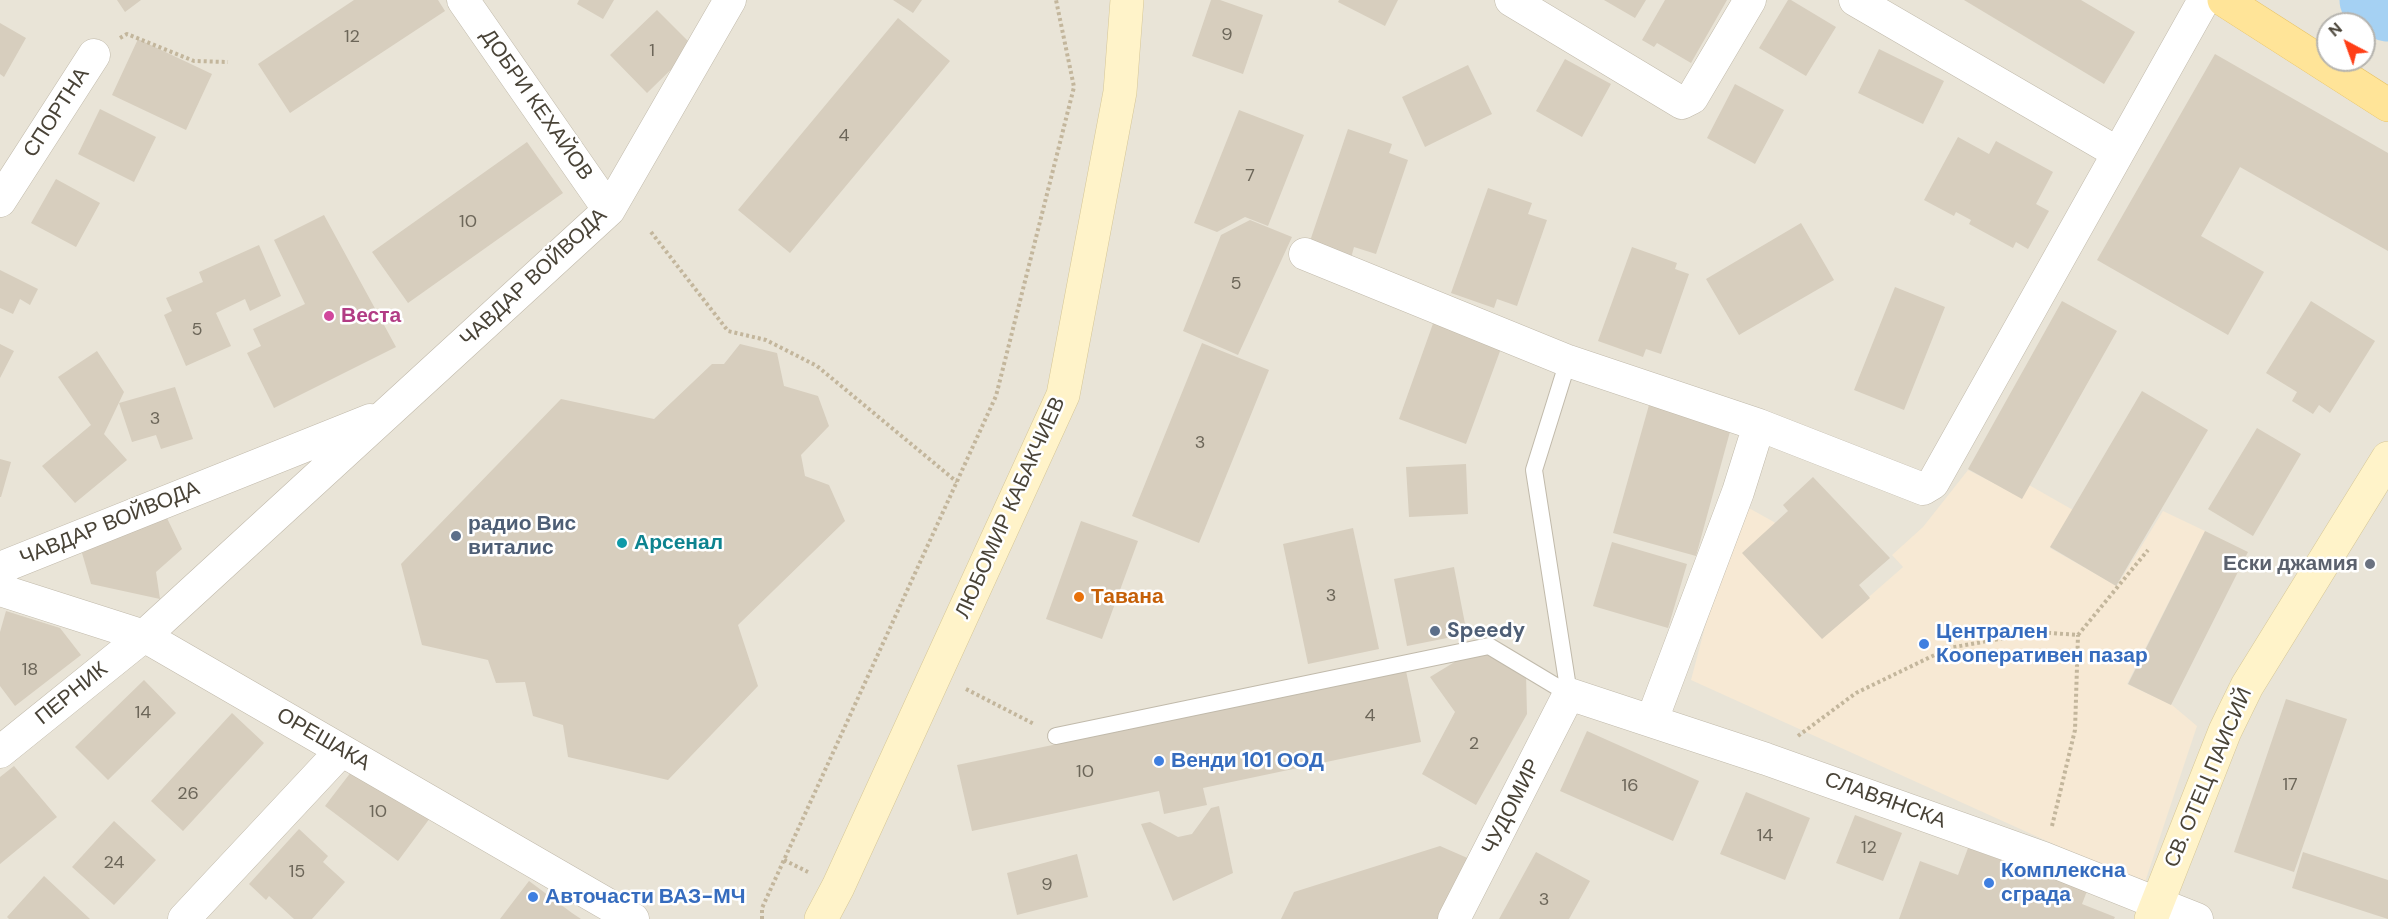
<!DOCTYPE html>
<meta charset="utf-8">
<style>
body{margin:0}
#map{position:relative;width:2388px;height:919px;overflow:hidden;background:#f5f2e9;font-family:"DM Sans",sans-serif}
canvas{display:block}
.north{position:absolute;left:2316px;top:12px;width:60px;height:60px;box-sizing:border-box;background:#fff;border:2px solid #b6b4af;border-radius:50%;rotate:319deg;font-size:16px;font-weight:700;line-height:24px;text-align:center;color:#494337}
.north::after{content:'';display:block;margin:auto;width:21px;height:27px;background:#ff3e16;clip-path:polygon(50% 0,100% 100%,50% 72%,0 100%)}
</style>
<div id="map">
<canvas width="2388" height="919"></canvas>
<div class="north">N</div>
</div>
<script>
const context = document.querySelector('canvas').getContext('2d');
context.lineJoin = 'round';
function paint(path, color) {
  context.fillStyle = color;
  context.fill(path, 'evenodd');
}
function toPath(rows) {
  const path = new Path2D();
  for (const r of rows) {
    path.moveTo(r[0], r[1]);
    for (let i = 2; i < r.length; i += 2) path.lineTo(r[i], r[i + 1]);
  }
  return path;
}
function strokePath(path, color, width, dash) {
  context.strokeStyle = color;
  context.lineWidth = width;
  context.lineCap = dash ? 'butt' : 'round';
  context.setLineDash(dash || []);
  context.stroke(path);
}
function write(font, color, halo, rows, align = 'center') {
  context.font = font + ' "DM Sans",sans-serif';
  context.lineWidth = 5;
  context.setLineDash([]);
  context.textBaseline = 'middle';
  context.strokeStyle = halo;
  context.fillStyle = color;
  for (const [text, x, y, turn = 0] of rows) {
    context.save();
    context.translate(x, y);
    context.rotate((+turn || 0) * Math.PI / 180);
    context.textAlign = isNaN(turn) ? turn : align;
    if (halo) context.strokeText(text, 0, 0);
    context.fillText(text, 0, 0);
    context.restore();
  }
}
paint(toPath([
 [0,0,2388,0,2388,919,0,919],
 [2328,24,2364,24,2364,60,2328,60]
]), '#e9e4d7');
paint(toPath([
 [1968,470,2021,497,2029,485,2073,510,2050,548,2117,586,2163,511,2205,531,2127,684,2172,705,2197,726,2144,885,1691,680,1738,502,1774,522,1855,609,1903,567,1892,555,1923,527]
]), '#f7e9d4');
strokePath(toPath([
 [2371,0,2388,10]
]), '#a5d1f3', 63);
paint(toPath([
 [117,0,141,0,125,12],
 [354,0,438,0,445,11,290,113,258,64],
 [579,0,614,0,603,19,577,4],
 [893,0,922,0,913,13],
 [1211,0,1220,0,1263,15,1243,74,1192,56],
 [1339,0,1398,0,1385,26,1338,2],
 [1604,0,1646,0,1635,18],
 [1665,0,1727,0,1691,63,1657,43,1654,47,1642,40],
 [1788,0,1791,0,1836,27,1806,76,1759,48],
 [1964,0,2081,0,2135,32,2104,84],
 [657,10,694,47,647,93,610,55],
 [898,18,950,61,790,253,738,210],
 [0,23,26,38,4,77,0,74],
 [138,39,212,74,186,130,112,95],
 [1879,49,1944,81,1923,124,1858,93],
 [2215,54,2388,153,2388,251,2240,167,2201,236,2264,272,2228,335,2097,260],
 [1565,59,1611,84,1582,137,1536,111],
 [1468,65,1492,114,1425,147,1402,97],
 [1735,84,1784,110,1755,164,1707,138],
 [100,109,156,137,134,182,78,154],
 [1239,110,1304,135,1268,226,1245,217,1217,232,1194,223],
 [1348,129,1392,144,1389,153,1408,160,1376,254,1354,247,1351,258,1309,244],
 [1958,137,1989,154,1996,141,2053,172,2036,204,2049,211,2028,249,2016,242,2013,248,1969,224,1971,220,1956,212,1954,216,1924,200],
 [527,142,563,193,408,303,372,252],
 [56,179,100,203,76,247,31,223],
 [1488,188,1532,203,1528,214,1547,220,1517,306,1497,299,1494,308,1451,293],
 [324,215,396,347,274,408,247,353,261,346,253,329,305,304,274,240],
 [1250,220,1292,237,1238,355,1183,331,1221,235],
 [1801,223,1834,280,1739,335,1706,279],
 [259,245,281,296,250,311,245,299,216,313,231,346,186,366,164,315,172,311,166,298,203,282,199,272],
 [1632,247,1677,263,1675,269,1689,274,1661,354,1646,349,1643,357,1598,341],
 [0,270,38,289,30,305,20,299,13,314,0,308],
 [1895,287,1945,307,1904,410,1854,390],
 [2062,301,2117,331,2022,499,1968,469],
 [2311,301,2375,341,2330,413,2319,405,2313,414,2292,401,2297,392,2266,373],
 [1435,318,1503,343,1466,444,1399,419],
 [1202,343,1269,370,1199,543,1132,516],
 [0,344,14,351,0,378],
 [740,344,777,353,784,386,818,396,829,426,801,455,805,476,829,485,845,521,738,625,758,686,668,780,568,757,563,725,533,716,525,682,496,683,488,660,422,645,401,564,561,399,654,419,712,364,724,364],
 [97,351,124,392,104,434,127,460,75,503,42,466,91,425,58,377],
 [175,387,193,439,161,449,156,435,132,442,119,403],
 [2142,391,2208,430,2116,586,2050,547],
 [1649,405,1731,428,1696,556,1613,533],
 [2257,428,2301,454,2253,536,2208,509],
 [0,459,11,462,1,497,0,497],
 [1466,464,1468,514,1409,517,1406,467],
 [1813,477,1890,558,1859,585,1870,598,1822,639,1742,553,1788,511,1783,505],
 [165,514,182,549,156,572,160,599,91,584,82,553],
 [1081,521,1138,541,1102,639,1046,619],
 [1353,528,1379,649,1308,664,1283,544],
 [2205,531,2248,552,2171,705,2128,684],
 [1612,542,1687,564,1668,628,1593,606],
 [1454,567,1467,634,1407,646,1394,579],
 [6,611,60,628,81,655,15,706,0,686,0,632],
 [1476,649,1526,673,1527,714,1476,805,1422,774,1455,712,1430,677],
 [1406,671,1421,742,1203,788,1207,805,1164,814,1159,791,972,831,957,765],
 [144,680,176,713,108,780,75,747],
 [2286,699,2347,719,2294,872,2234,852],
 [232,713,264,743,183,831,151,801],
 [1587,731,1699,781,1673,841,1560,791],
 [358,763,430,818,398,861,325,806],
 [14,766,57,817,0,864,0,777],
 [1746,792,1810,818,1785,880,1720,854],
 [1219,806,1233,873,1173,901,1141,824,1150,822,1178,837,1192,834,1211,808],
 [1855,815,1902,833,1883,881,1836,863],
 [114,821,156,860,114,905,72,867],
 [299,829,328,856,323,862,345,882,312,919,294,919,269,896,266,900,249,884],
 [1440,846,1472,860,1439,919,1281,919,1294,892],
 [1968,848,2087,891,2082,904,2115,917,2114,919,1899,919,1920,861,1958,875],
 [1536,852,1590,881,1569,919,1499,919],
 [2303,852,2388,880,2388,919,2292,888],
 [1077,854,1088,897,1017,915,1007,873],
 [44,876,90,919,9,919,7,917],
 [529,881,572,913,581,919,500,919]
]), '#d7cebe');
const lane = toPath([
 [1568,361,1534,470,1569,694],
 [1056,736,1489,646,1569,694]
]);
const street = toPath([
 [463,0,609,210],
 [1511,0,1682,103,1692,98,1750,0],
 [1855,0,2118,153],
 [0,201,94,55],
 [1305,254,1568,361,1759,425,1923,489,1933,483,2204,0],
 [0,568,370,420],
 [0,590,144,636,633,919],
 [1652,720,1738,492,1759,425],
 [0,752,144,636,609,210,730,0],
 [184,919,341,751],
 [1454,919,1569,694,1766,759,2044,858,2197,919]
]);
const secondary = toPath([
 [821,919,838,887,1063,395,1120,92,1127,0],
 [2151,919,2225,731,2247,686,2388,458]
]);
const primary = toPath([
 [2224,0,2388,105]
]);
strokePath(lane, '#c1baab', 18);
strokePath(street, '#c1baab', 33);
strokePath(secondary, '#d6c798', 34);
strokePath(primary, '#e8c365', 34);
strokePath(toPath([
 [120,38,127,34,194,61,228,62],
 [651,232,728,331,766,340,817,366,957,482],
 [966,689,1034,724],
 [1798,736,1856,693,1949,648,2038,632,2078,635,2148,550],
 [2052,826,2075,730,2078,635],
 [784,860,808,872],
 [762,919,762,908,996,396,1074,87,1056,0]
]), '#c3b69c', 4, [3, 3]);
strokePath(lane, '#fff', 16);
strokePath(street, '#fff', 32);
strokePath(secondary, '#fff3c9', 33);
strokePath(primary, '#ffe498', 33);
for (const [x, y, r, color] of [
 [329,316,6,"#d1479c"],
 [456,536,6,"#5c6f8a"],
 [622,543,6,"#0f9aa8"],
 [2370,564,6,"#6b7280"],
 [1079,597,6,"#e8710a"],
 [1435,631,6,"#5c6f8a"],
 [1924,644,6,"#3f7fe0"],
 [1159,761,6,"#3f7fe0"],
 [1989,883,6,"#3f7fe0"],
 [533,897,6,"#3f7fe0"]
]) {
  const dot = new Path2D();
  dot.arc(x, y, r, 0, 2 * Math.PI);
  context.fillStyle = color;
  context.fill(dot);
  strokePath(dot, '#fff', 2);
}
write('18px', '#6c6659', null, [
 ["9",1227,35],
 ["12",352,37],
 ["1",652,51],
 ["4",844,136],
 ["7",1250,176],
 ["10",468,222],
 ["5",1236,284],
 ["5",197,330],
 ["3",155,419],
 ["3",1200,443],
 ["3",1331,596],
 ["18",30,670],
 ["14",143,713],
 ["4",1370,716],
 ["2",1474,744],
 ["10",1085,772],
 ["17",2290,785],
 ["16",1630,786],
 ["26",188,794],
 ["10",378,812],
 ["14",1765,836],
 ["12",1869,848],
 ["24",114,863],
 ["15",297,872],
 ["9",1047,885],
 ["3",1544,900]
]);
write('21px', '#494337', '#fff', [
 ["ДОБРИ КЕХАЙОВ",536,105,55],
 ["СПОРТНА",57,113,-57],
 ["ЧАВДАР ВОЙВОДА",534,278,-43],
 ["ЛЮБОМИР КАБАКЧИЕВ",1011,508,-66],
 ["ЧАВДАР ВОЙВОДА",110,524,-22],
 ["ПЕРНИК",72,694,-39],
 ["ОРЕШАКА",323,740,30],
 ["СВ. ОТЕЦ ПАИСИЙ",2209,778,-67],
 ["СЛАВЯНСКА",1885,801,20],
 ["ЧУДОМИР",1512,807,-63]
]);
write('bold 21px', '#b23c85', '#fff', [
 ["Веста",341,316]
], 'left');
write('bold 21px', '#4e5e75', '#fff', [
 ["радио Вис",468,524],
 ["виталис",468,548],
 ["Speedy",1447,631]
], 'left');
write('bold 21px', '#0d838f', '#fff', [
 ["Арсенал",634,543]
], 'left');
write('bold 21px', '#5b616d', '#fff', [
 ["Ески джамия",2358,564]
], 'right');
write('bold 21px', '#c56008', '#fff', [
 ["Тавана",1091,597]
], 'left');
write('bold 21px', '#366cbe', '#fff', [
 ["Централен",1936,632],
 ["Кооперативен пазар",1936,656],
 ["Венди 101 ООД",1171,761],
 ["Комплексна",2001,871],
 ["сграда",2001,895],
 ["Авточасти ВАЗ-МЧ",545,897]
], 'left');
</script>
